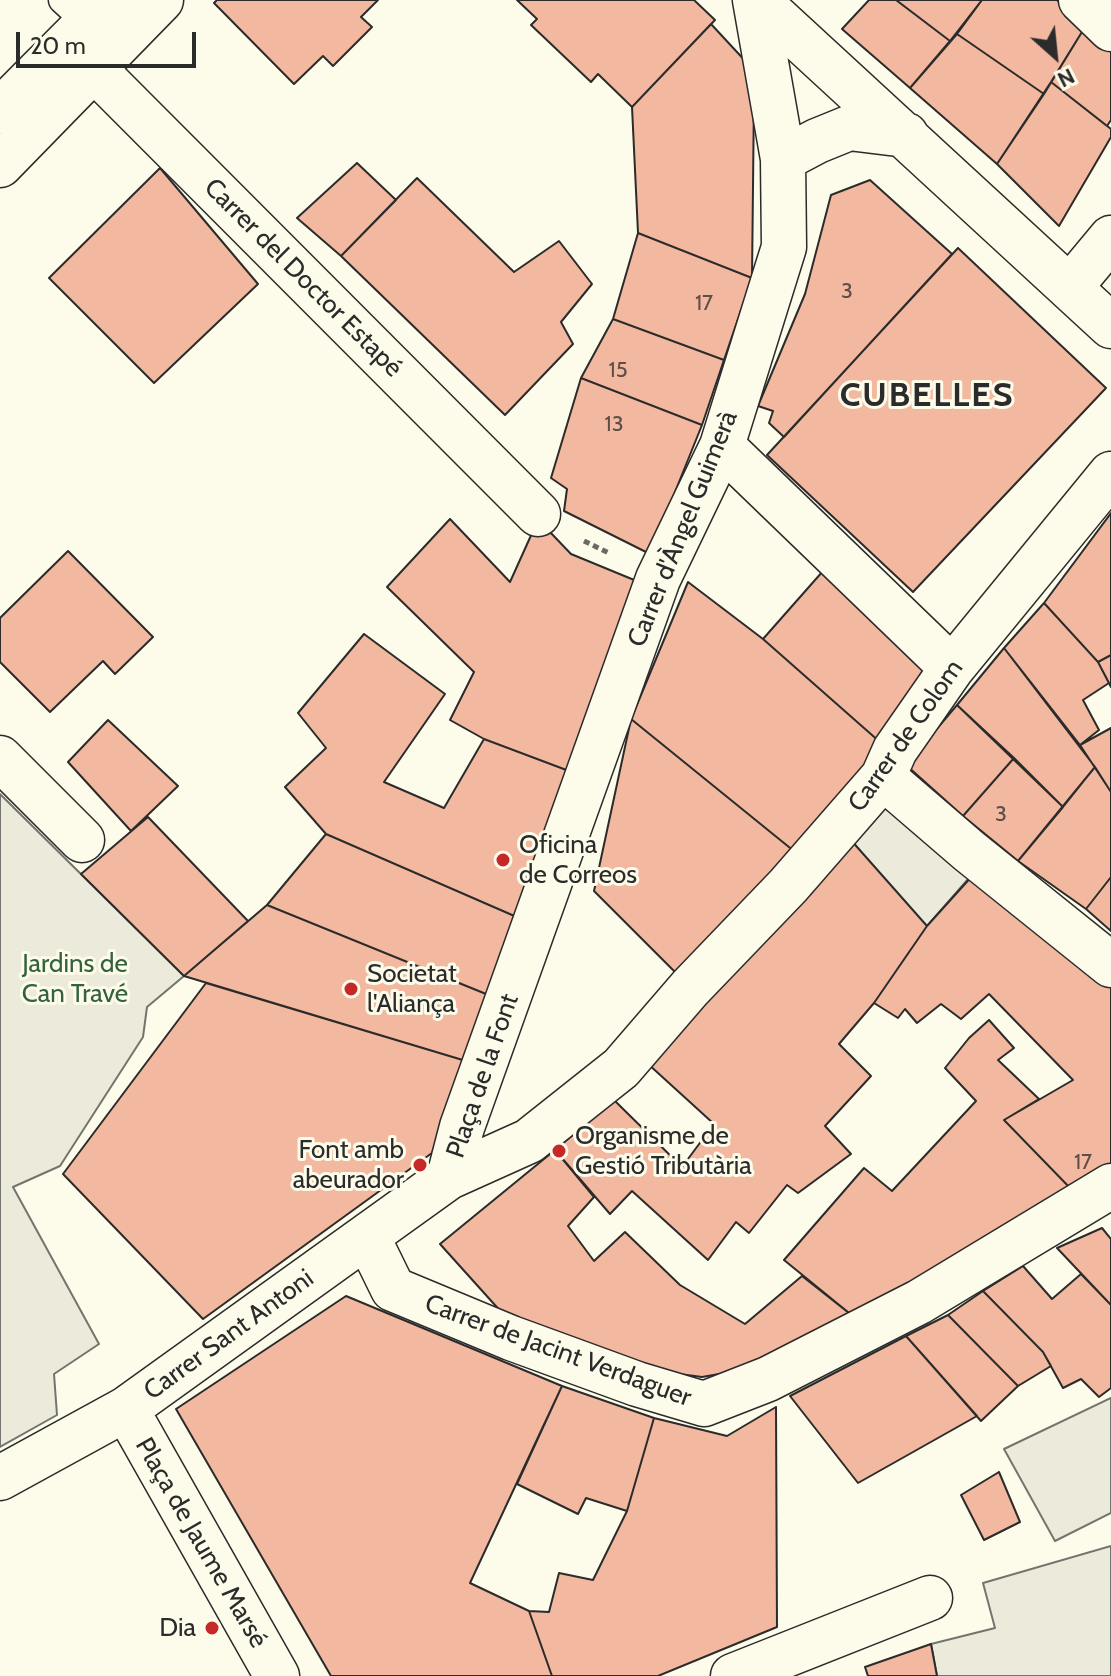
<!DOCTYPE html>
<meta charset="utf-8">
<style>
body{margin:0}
#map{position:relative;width:1111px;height:1676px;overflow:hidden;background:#fdfbea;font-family:Cabin,sans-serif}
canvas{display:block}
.north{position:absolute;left:1015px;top:16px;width:80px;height:80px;-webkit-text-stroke:6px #fdfbea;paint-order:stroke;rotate:153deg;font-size:22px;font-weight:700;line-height:32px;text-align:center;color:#2b2b2b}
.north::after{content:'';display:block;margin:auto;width:28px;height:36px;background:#2b2b2b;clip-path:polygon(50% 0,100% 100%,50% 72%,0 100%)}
.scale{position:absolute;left:16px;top:32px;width:180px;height:36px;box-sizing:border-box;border:4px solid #2b2b2b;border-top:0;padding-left:10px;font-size:24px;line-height:28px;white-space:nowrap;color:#2b2b2b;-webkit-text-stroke:6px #fdfbea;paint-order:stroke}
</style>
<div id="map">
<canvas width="1111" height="1676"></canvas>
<div class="north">N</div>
<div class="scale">20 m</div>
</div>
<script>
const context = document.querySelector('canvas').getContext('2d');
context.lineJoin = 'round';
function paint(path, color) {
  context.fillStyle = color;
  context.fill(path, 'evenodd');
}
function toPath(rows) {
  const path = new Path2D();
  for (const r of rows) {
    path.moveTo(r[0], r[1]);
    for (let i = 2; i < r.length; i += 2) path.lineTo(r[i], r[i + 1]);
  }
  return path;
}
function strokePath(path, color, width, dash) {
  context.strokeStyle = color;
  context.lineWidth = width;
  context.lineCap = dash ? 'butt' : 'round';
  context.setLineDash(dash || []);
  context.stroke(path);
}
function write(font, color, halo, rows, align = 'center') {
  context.font = font + ' Cabin,sans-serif';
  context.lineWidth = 6;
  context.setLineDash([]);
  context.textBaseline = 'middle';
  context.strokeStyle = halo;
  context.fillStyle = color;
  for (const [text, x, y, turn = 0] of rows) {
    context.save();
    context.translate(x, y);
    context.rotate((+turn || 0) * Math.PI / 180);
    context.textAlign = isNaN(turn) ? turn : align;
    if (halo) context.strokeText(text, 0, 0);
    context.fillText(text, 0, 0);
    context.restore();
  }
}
const green = toPath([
 [0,794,184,976,147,1007,143,1037,60,1166,13,1187,99,1344,54,1374,57,1415,0,1447,0,794],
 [1111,1398,1111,1513,1055,1541,1004,1449,1111,1398],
 [1111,1546,1111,1676,937,1676,931,1644,995,1628,983,1583,1111,1546]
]);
paint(green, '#ecebdb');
strokePath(green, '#74746e', 2);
const parking = toPath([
 [895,750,1004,838,927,926,803,821,895,750]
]);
paint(parking, '#eceadb');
strokePath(parking, '#74746e', 2);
const building = toPath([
 [217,0,378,0,361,17,372,27,333,66,323,56,294,84,214,3,217,0],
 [517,0,694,0,715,20,632,107,598,74,591,82,531,25,537,19,517,0],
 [869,0,896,0,950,41,910,88,842,29,869,0],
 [896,0,982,0,950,41,896,0],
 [982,0,1057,0,1085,27,1044,94,957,34,982,0],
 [711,24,749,65,754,95,752,278,638,233,632,107,711,24],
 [1085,27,1111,44,1111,120,1107,126,1051,82,1085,27],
 [957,34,1044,94,997,164,910,88,957,34],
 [1051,82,1111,129,1111,137,1059,226,997,164,1051,82],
 [357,163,396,200,341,256,297,218,357,163],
 [160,168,258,284,154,383,49,278,160,168],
 [417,178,514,272,559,241,592,284,561,322,573,344,505,415,341,256,417,178],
 [870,180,952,254,784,437,769,423,773,411,758,406,805,294,831,195,870,180],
 [638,233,752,278,724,360,613,319,638,233],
 [958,248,1106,388,913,592,767,455,958,248],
 [613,319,724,360,702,425,581,378,613,319],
 [581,378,702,425,650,554,564,511,567,489,551,478,581,378],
 [1111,513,1111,655,1098,662,1044,603,1111,513],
 [450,519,510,582,533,531,549,531,571,554,639,582,577,774,484,739,450,720,474,672,387,587,450,519],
 [68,551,153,637,115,674,103,661,50,712,0,662,0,618,68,551],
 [823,571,937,673,881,743,763,639,823,571],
 [688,582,763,639,881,743,800,856,631,719,688,582],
 [1044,603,1098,662,1109,683,1083,700,1099,730,1080,745,1004,648,1044,603],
 [364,634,445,694,384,782,444,808,484,739,577,774,519,918,326,834,285,787,326,748,298,713,364,634],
 [1004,648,1095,767,1063,807,957,705,1004,648],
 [1111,655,1111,687,1098,662,1111,655],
 [957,705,1014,758,963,816,906,765,957,705],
 [631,719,800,856,684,981,594,891,631,719],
 [108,720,178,786,131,831,68,762,108,720],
 [1111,728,1111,792,1080,745,1111,728],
 [1014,758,1063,807,1018,861,963,816,1014,758],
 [1095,767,1111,792,1111,877,1086,909,1018,861,1095,767],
 [148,817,248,921,184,976,81,874,148,817],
 [326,834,519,918,491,996,267,905,326,834],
 [850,839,927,926,874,1003,839,1044,871,1076,825,1126,851,1154,798,1193,787,1185,749,1233,736,1222,708,1260,632,1191,610,1214,555,1150,614,1100,682,1167,714,1124,647,1063,850,839],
 [973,875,1111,984,1111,1170,1074,1192,1004,1120,1073,1080,989,994,961,1019,941,1004,917,1023,905,1009,898,1018,874,1003,927,926,973,875],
 [1111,877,1111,931,1086,909,1111,877],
 [267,905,491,996,466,1061,184,976,267,905],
 [206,983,466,1061,432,1153,203,1319,63,1174,206,983],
 [989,1020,1014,1048,998,1060,1039,1099,1004,1120,1074,1192,854,1317,784,1260,864,1168,892,1191,976,1101,945,1068,969,1038,989,1020],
 [555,1150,594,1197,568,1226,594,1261,625,1232,680,1285,745,1324,802,1276,854,1317,748,1369,702,1377,641,1369,503,1314,440,1244,555,1150],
 [1102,1228,1111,1239,1111,1305,1057,1248,1102,1228],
 [1023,1266,1052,1299,1081,1274,1111,1305,1111,1388,1099,1397,1081,1379,1063,1388,1043,1352,983,1291,1023,1266],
 [983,1291,1043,1352,1051,1366,1018,1386,948,1315,983,1291],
 [346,1296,562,1386,470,1583,529,1611,552,1676,331,1676,176,1409,346,1296],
 [948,1315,1018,1386,981,1421,906,1336,948,1315],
 [906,1336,977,1416,858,1483,790,1396,906,1336],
 [562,1386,654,1418,627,1511,586,1498,578,1514,517,1484,562,1386],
 [776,1407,777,1627,658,1676,552,1676,529,1611,549,1612,559,1573,593,1580,627,1511,654,1418,727,1436,776,1407],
 [999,1472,1020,1522,984,1540,961,1495,999,1472],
 [931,1644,937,1676,868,1676,865,1667,931,1644]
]);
paint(building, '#f2b8a0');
strokePath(building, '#2b2b2b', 2);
const lane = toPath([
 [62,0,87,23]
]);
const street = toPath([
 [757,0,1111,326],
 [1081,0,1111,29],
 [68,43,538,514],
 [783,159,817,141,849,128,906,135],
 [1071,286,1111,238],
 [722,446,952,668],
 [0,758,82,840],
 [883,777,969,851,1111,965],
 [449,1177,462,1127,658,579,722,446,784,247,783,159,755,0],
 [367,1236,393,1289,511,1338,637,1384,704,1404,768,1379,919,1302,1111,1186],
 [126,1409,277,1676],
 [0,1478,126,1409,449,1177,529,1141,621,1068,690,988,788,886,883,777,895,750,952,668,1111,474],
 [733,1676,930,1598]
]);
const primary = toPath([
 [0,111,110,0],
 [0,165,161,0]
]);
strokePath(lane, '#2b2b2b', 29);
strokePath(street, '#2b2b2b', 47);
strokePath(primary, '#2b2b2b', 47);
strokePath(toPath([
 [584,541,611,554]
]), '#6a6964', 5, [6, 4]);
strokePath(lane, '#fdfbea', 26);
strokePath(street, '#fdfbea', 44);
strokePath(primary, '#fdfbea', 44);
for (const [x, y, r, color] of [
 [503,860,8,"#c62828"],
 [351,989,8,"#c62828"],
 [559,1151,8,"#c62828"],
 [420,1165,8,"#c62828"],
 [212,1628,8,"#c62828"]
]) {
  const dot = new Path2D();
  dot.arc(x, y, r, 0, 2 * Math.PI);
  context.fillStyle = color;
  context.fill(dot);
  strokePath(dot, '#fdfbea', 3);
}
write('22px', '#5d4e48', null, [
 ["3",847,292],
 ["17",704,304],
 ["15",618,371],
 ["13",614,425],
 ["3",1001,815],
 ["17",1083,1163]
]);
write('26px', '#2b2b2b', '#fdfbea', [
 ["Carrer del Doctor Estapé",303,278,45],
 ["Carrer d'Àngel Guimerà",683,529,-68],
 ["Carrer de Colom",906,736,-55],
 ["Plaça de la Font",483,1076,-71],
 ["Carrer Sant Antoni",229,1335,-36],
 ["Carrer de Jacint Verdaguer",558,1351,20],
 ["Plaça de Jaume Marsé",201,1543,60]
]);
write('26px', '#2b2b2b', '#fdfbea', [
 ["Oficina",519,845],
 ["de Correos",519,875],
 ["Societat",367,974],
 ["l'Aliança",367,1004],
 ["Organisme de",575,1136],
 ["Gestió Tributària",575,1166],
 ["Font amb",404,1150,"right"],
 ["abeurador",404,1180,"right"],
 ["Dia",196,1628,"right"]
], 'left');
write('26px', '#34623c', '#fdfbea', [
 ["Jardins de",75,964],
 ["Can Travé",75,994]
]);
context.letterSpacing = '2px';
write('bold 34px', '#2b2b2b', '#fdfbea', [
 ["CUBELLES",927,396]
]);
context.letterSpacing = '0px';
</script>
